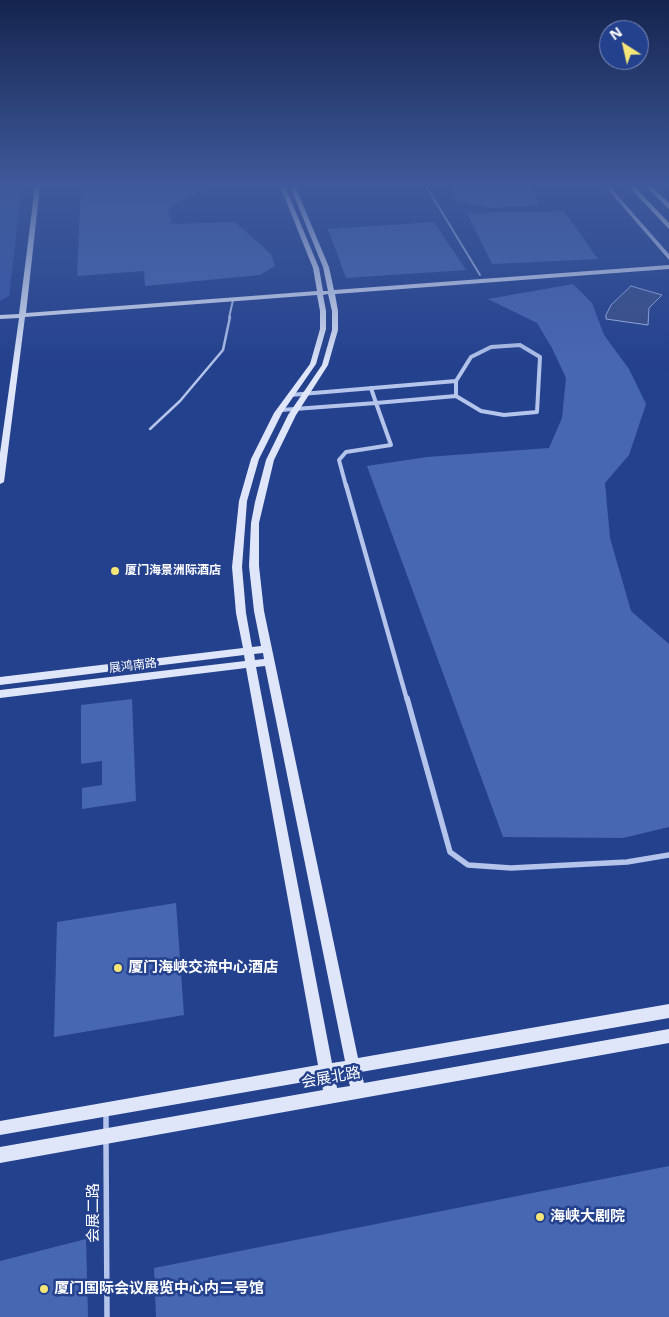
<!DOCTYPE html>
<meta charset="utf-8">
<style>
body{margin:0}
#map{position:relative;width:669px;height:1317px;overflow:hidden;background:#24418e;font-family:"Open Sans",sans-serif}
canvas{display:block}
.north{position:absolute;left:599px;top:20px;width:50px;height:50px;box-sizing:border-box;background:#24418e;border:1px solid #7c8dbb;border-radius:50%;rotate:325deg;font-size:14px;font-weight:700;line-height:20px;text-align:center;color:#fff}
.north::after{content:'';display:block;margin:auto;width:18px;height:22px;background:#f6e677;clip-path:polygon(50% 0,100% 100%,50% 72%,0 100%)}
</style>
<div id="map">
<canvas width="669" height="1317"></canvas>
<div class="north">N</div>
</div>
<script>
const context = document.querySelector('canvas').getContext('2d');
context.lineJoin = 'round';
function paint(path, color) {
  context.fillStyle = color;
  context.fill(path, 'evenodd');
}
function toPath(rows) {
  const path = new Path2D();
  for (const r of rows) {
    path.moveTo(r[0], r[1]);
    for (let i = 2; i < r.length; i += 2) path.lineTo(r[i], r[i + 1]);
  }
  return path;
}
function strokePath(path, color, width, dash) {
  context.strokeStyle = color;
  context.lineWidth = width;
  context.lineCap = dash ? 'butt' : 'round';
  context.setLineDash(dash || []);
  context.stroke(path);
}
function write(font, color, halo, rows, align = 'center') {
  context.font = font + ' "Open Sans","Noto Sans SC",sans-serif';
  context.lineWidth = 5;
  context.setLineDash([]);
  context.textBaseline = 'middle';
  context.strokeStyle = halo;
  context.fillStyle = color;
  for (const [text, x, y, turn = 0] of rows) {
    context.save();
    context.translate(x, y);
    context.rotate((+turn || 0) * Math.PI / 180);
    context.textAlign = isNaN(turn) ? turn : align;
    if (halo) context.strokeText(text, 0, 0);
    context.fillText(text, 0, 0);
    context.restore();
  }
}
paint(toPath([
 [0,186,22,186,9,296,0,301]
]), '#3859ab');
const water = toPath([
 [631,286,662,295,649,308,648,325,606,319,606,315,611,305,631,286]
]);
paint(water, '#374d86');
strokePath(water, '#a8bcec', 1);
paint(toPath([
 [81,186,210,186,168,209,172,224,235,222,271,254,275,266,260,275,145,286,144,271,77,276],
 [453,186,527,186,533,189,538,205,489,208,456,200],
 [564,211,598,259,492,264,467,213],
 [434,222,466,270,346,278,328,229],
 [573,284,592,303,604,335,629,369,646,404,629,455,605,483,610,538,631,611,669,644,669,827,623,838,503,837,367,466,427,457,549,448,562,418,566,378,552,348,537,323,488,299],
 [132,699,136,801,82,809,82,788,102,785,102,761,81,764,81,705],
 [176,903,184,1015,54,1037,57,922],
 [669,1166,669,1317,156,1317,154,1268],
 [86,1239,88,1317,0,1317,0,1261]
]), '#4867b3');
strokePath(toPath([
 [426,186,480,275],
 [229,318,233,300]
]), '#b4c4eb', 2);
strokePath(toPath([
 [150,429,180,401,223,350,230,317]
]), '#b4c4eb', 2.5);
strokePath(toPath([
 [106,1112,106,1133],
 [106,1140,107,1317]
]), '#b4c4eb', 5.5);
strokePath(toPath([
 [520,345,540,357,537,412,504,415,481,411,456,396,456,381,471,357,491,347,520,345],
 [290,395,456,381],
 [281,410,376,403,371,388],
 [346,486,339,460,346,452,391,445,376,403,456,396]
]), '#b4c4eb', 4);
strokePath(toPath([
 [346,485,407,700]
]), '#b4c4eb', 4.5);
strokePath(toPath([
 [407,698,450,852,468,865,511,868,627,862,669,855]
]), '#b4c4eb', 5.5);
paint(toPath([
 [35,186,40,186,26,313,317,291,313,268,280,186,285,186,319,268,323,291,328,291,323,267,290,186,295,186,329,267,334,290,669,265,669,269,335,294,338,311,338,330,328,365,296,415,274,460,259,523,259,566,264,611,358,1058,669,1004,669,1018,361,1072,364,1083,669,1029,669,1043,0,1163,0,1147,323,1090,321,1079,0,1135,0,1121,318,1065,246,668,0,698,0,690,245,661,244,655,0,685,0,677,243,648,236,613,232,567,239,501,251,459,274,413,310,364,320,329,320,311,317,295,25,317,4,482,0,484,0,453,19,318,0,319,0,315,19,314,35,186],
 [328,294,332,311,332,330,322,365,288,415,266,460,255,502,251,523,249,566,254,611,261,646,252,647,246,613,242,567,247,501,259,459,282,413,316,364,326,329,326,311,323,295,328,294],
 [263,653,264,659,255,660,254,654,263,653],
 [265,666,345,1061,332,1063,256,667,265,666],
 [347,1074,350,1086,337,1088,335,1076,347,1074],
 [605,186,609,186,669,254,669,260,605,186]
]), '#dfe6f9');
paint(toPath([
 [628,186,634,186,669,223,669,229,628,186],
 [645,186,651,186,669,203,669,209,645,186]
]), '#f8faff');
const sky = context.createLinearGradient(0, 0, 0, 370);
sky.addColorStop(0, '#14244e');
sky.addColorStop(0.5, '#3f5a9b');
sky.addColorStop(1, '#3f5a9b00');
context.fillStyle = sky;
context.fillRect(0, 0, 669, 370);
for (const [x, y, r, color] of [
 [115,571,5,"#f6e677"],
 [118,968,5,"#f6e677"],
 [540,1217,5,"#f6e677"],
 [44,1289,5,"#f6e677"]
]) {
  const dot = new Path2D();
  dot.arc(x, y, r, 0, 2 * Math.PI);
  context.fillStyle = color;
  context.fill(dot);
  strokePath(dot, '#24418e', 2);
}
write('bold 12px', '#fff', '#24418e', [
 ["厦门海景洲际酒店",125,571]
], 'left');
write('12px', '#fff', '#24418e', [
 ["展鸿南路",133,666,-7]
]);
write('bold 15px', '#fff', '#24418e', [
 ["厦门海峡交流中心酒店",128,968],
 ["海峡大剧院",550,1217],
 ["厦门国际会议展览中心内二号馆",54,1289]
], 'left');
write('15px', '#fff', '#24418e', [
 ["会展北路",331,1078,-10],
 ["会展二路",94,1213,-90]
]);
</script>
